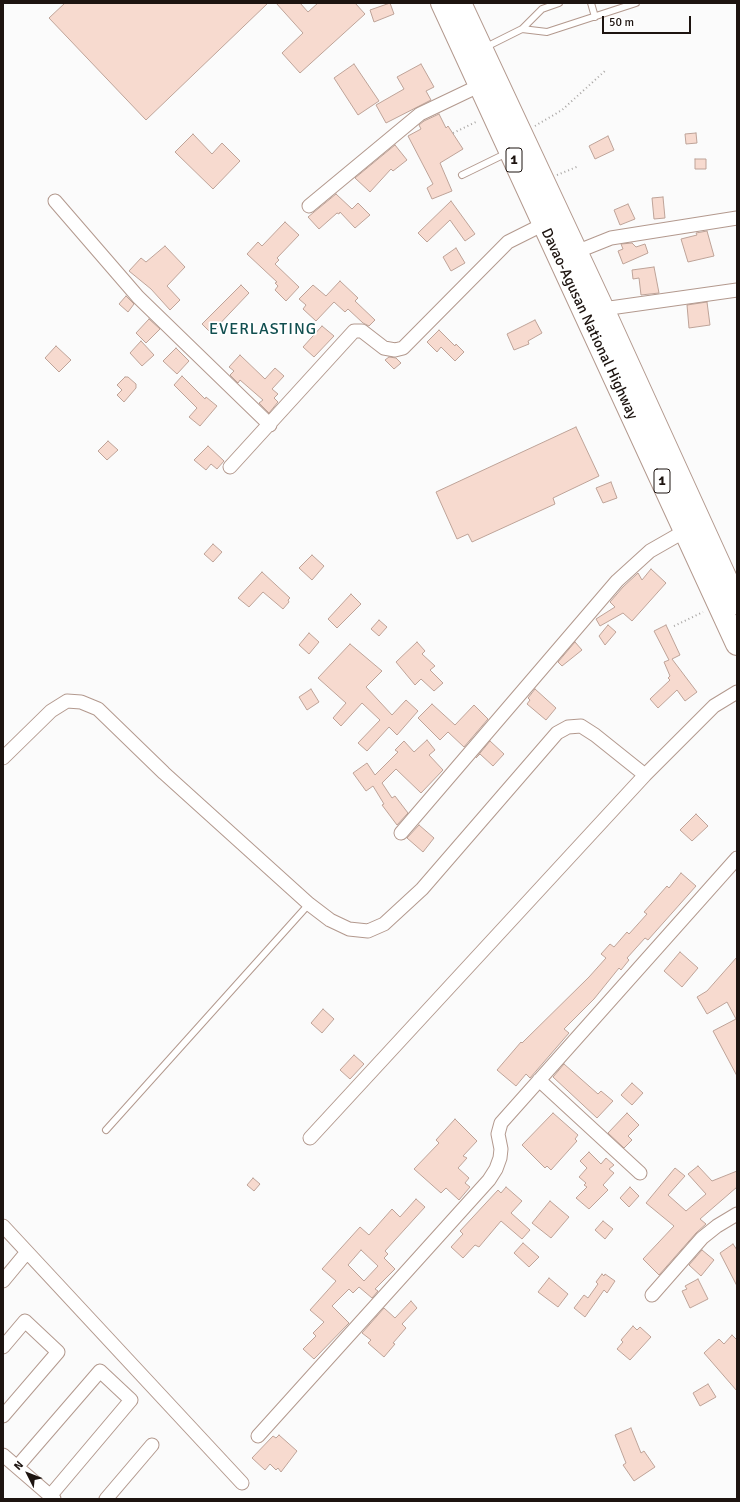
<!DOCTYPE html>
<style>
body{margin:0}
#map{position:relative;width:740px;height:1502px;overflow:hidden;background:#fbfbfb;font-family:Signika,sans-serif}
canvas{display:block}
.frame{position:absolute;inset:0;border:4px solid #1d1410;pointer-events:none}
.north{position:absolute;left:8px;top:1454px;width:40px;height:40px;-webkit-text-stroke:3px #fff;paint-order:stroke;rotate:312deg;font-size:11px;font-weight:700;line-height:16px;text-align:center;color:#1d1410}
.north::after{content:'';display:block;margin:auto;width:14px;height:18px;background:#1d1410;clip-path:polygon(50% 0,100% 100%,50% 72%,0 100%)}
.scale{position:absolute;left:602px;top:16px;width:89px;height:18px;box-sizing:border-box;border:2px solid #1d1410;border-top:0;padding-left:5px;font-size:12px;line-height:14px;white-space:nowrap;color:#1d1410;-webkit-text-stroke:3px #fff;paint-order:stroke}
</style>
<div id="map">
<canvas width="740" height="1502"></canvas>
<div class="frame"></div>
<div class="north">N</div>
<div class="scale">50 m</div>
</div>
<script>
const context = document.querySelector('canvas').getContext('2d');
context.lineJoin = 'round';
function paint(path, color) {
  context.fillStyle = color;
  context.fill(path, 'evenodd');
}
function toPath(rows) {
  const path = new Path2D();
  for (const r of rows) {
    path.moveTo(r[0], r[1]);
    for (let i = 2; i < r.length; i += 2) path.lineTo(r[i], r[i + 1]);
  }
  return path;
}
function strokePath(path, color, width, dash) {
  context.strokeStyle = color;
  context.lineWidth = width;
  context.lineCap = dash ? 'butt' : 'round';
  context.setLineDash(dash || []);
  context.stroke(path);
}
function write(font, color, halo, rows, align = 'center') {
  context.font = font + ' Signika,sans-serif';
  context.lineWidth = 3.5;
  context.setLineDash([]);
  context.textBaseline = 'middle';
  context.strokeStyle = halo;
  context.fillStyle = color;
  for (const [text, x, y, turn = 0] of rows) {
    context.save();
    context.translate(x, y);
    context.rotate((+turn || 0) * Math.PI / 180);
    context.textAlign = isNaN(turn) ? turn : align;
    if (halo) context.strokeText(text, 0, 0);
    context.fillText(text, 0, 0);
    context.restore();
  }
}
const building = toPath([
 [65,3,268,3,146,120,49,18,65,3],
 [276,3,300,3,308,12,318,3,355,3,365,14,300,73,282,53,303,33,276,3],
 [390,3,394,14,374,22,370,10,390,3],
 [354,64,379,101,358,115,334,78,354,64],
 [421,64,434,87,426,91,431,100,386,123,376,105,404,89,397,77,421,64],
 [439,114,446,128,448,126,463,149,440,163,452,191,432,199,427,188,433,184,408,136,421,129,419,125,424,121,439,114],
 [696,133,697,143,686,144,685,134,696,133],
 [193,134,212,154,222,143,240,161,213,189,175,152,193,134],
 [608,136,614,150,595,159,589,146,608,136],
 [395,145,407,160,393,171,391,169,370,192,355,178,395,145],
 [695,159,706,159,706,169,695,169,695,159],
 [336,194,352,209,358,203,370,215,355,228,340,212,339,214,337,213,319,229,308,217,336,194],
 [663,197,665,218,654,219,652,198,663,197],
 [451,201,475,234,465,241,450,220,427,242,418,233,451,201],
 [628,204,635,219,620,225,614,210,628,204],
 [285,222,299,235,277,258,279,260,275,264,299,287,286,301,275,290,278,286,275,283,277,282,247,254,258,242,262,246,285,222],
 [707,231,714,256,688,262,681,239,697,235,696,233,707,231],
 [632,243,636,247,645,244,648,253,623,264,618,251,623,249,621,244,632,243],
 [165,246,185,267,167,286,180,300,170,310,151,289,129,271,141,258,146,262,165,246],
 [456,248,465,263,451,271,443,257,456,248],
 [654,267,659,293,641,295,639,278,633,279,632,270,654,267],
 [340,281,358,298,355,301,375,320,369,326,363,323,348,309,345,312,334,302,316,321,303,309,306,305,299,299,313,285,326,296,340,281],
 [241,285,249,293,211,333,202,324,241,285],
 [126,296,134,304,128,312,119,304,126,296],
 [707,302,710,325,689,328,687,305,707,302],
 [149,319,160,329,146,343,136,333,149,319],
 [535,320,542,333,528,341,529,344,514,350,507,334,535,320],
 [322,326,334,336,314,357,303,347,322,326],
 [439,330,455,346,456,344,464,352,455,361,441,347,437,352,427,342,439,330],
 [141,341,154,355,142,366,130,353,141,341],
 [56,346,71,360,59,372,45,358,56,346],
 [176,348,189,361,177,374,163,361,176,348],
 [240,355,265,379,275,368,284,376,272,389,278,394,274,398,278,402,269,413,259,403,263,400,240,380,238,383,230,375,234,371,229,367,240,355],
 [389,357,396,358,401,363,394,369,385,360,389,357],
 [182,376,205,399,206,397,217,406,200,426,189,417,197,408,174,385,182,376],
 [125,377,128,377,136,384,136,388,124,402,117,395,122,390,117,385,125,377],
 [576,427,599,476,553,498,555,504,472,542,468,534,457,539,436,492,576,427],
 [108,441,118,450,107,460,98,451,108,441],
 [208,446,224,461,217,469,211,464,206,470,194,460,208,446],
 [611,482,617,498,603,503,596,488,611,482],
 [213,544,222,552,213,562,204,554,213,544],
 [312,555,324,566,312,580,299,568,312,555],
 [651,569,666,583,632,621,623,613,600,626,596,619,615,607,610,602,623,587,638,573,642,580,651,569],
 [262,572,290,598,288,600,289,602,283,609,263,592,249,607,238,598,262,572],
 [351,594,361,604,337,628,328,619,351,594],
 [379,620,387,627,379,636,371,629,379,620],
 [608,625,616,632,605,645,599,636,608,625],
 [666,625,680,655,672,659,697,692,685,701,677,690,658,708,650,699,670,680,668,678,670,676,664,662,669,660,654,631,666,625],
 [309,633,319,642,309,654,299,645,309,633],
 [417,642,425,651,422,654,435,666,430,670,443,683,434,691,421,679,415,685,396,662,417,642],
 [575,642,582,650,562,666,558,662,575,642],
 [350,644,382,671,366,687,392,715,406,700,418,711,397,735,389,727,367,751,358,743,380,720,362,703,341,726,333,718,346,703,318,678,350,644],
 [311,689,319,702,307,710,299,697,311,689],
 [535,689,556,708,546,720,527,704,530,700,528,698,535,689],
 [432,704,455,725,474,705,488,719,464,747,448,732,440,740,418,718,432,704],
 [427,740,435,750,429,755,443,770,421,793,396,769,382,783,392,798,395,796,408,813,397,825,382,805,384,804,373,786,366,791,353,773,367,763,375,775,398,752,395,750,404,741,414,752,427,740],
 [490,741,504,754,493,766,480,754,476,758,490,741],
 [696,814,708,826,692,841,680,830,696,814],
 [419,825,434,838,423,852,407,838,419,825],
 [681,873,696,886,648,940,645,938,627,958,629,960,621,970,619,968,594,999,564,1029,569,1033,530,1078,526,1074,516,1086,497,1070,521,1042,522,1043,589,977,606,958,601,954,610,944,614,947,627,932,629,934,647,914,644,912,667,886,669,888,681,873],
 [680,952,698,968,682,987,664,971,680,952],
 [737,957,737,1076,713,1031,736,1019,727,1002,707,1014,697,997,707,991,737,957],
 [323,1009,334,1019,322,1033,311,1023,323,1009],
 [354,1055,364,1064,350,1079,340,1070,354,1055],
 [564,1064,598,1094,601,1091,613,1101,597,1118,553,1077,564,1064],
 [632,1083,643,1093,632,1105,621,1095,632,1083],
 [553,1113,578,1135,575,1139,577,1141,551,1170,547,1166,545,1168,522,1145,553,1113],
 [627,1113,639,1125,628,1136,632,1140,624,1148,608,1133,627,1113],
 [455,1119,477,1141,463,1156,467,1158,458,1168,469,1178,465,1183,470,1187,459,1200,446,1188,441,1193,414,1169,439,1143,436,1140,455,1119],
 [589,1152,601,1164,606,1158,614,1165,609,1169,614,1173,603,1185,608,1190,589,1209,576,1198,587,1187,584,1185,586,1183,579,1177,587,1168,580,1161,589,1152],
 [698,1166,712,1181,737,1171,737,1187,700,1219,706,1224,696,1233,659,1275,643,1259,674,1226,646,1203,675,1168,685,1176,668,1195,686,1211,706,1194,688,1174,698,1166],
 [253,1178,260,1184,254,1191,247,1185,253,1178],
 [506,1187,522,1201,511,1213,530,1230,522,1239,501,1221,479,1247,475,1245,463,1258,451,1247,463,1234,460,1231,498,1190,501,1193,506,1187],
 [630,1187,639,1196,629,1207,620,1198,630,1187],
 [416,1199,425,1207,385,1251,388,1254,384,1258,395,1269,375,1289,378,1291,372,1298,359,1287,353,1293,349,1289,332,1306,349,1323,314,1359,303,1349,316,1336,313,1333,324,1322,310,1310,336,1281,322,1269,360,1227,369,1235,392,1209,400,1217,416,1199],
 [361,1250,378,1266,364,1281,348,1265,361,1250],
 [550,1201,569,1217,551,1238,532,1223,550,1201],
 [603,1221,613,1229,605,1239,595,1230,603,1221],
 [523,1243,539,1257,529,1267,514,1253,523,1243],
 [733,1244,737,1250,737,1286,720,1253,733,1244],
 [702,1250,714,1260,701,1276,689,1265,702,1250],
 [602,1274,604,1276,605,1274,615,1281,607,1293,604,1290,585,1317,574,1308,584,1295,588,1298,598,1284,596,1282,602,1274],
 [549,1278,568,1294,558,1307,538,1292,549,1278],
 [698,1279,708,1299,690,1308,682,1291,687,1289,685,1286,698,1279],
 [411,1301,417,1308,402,1324,406,1328,393,1343,395,1344,384,1357,368,1343,371,1340,362,1333,384,1308,395,1318,411,1301],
 [633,1326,637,1330,640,1327,651,1337,630,1360,617,1349,623,1342,621,1340,633,1326],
 [732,1335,737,1340,737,1391,704,1353,719,1339,724,1344,732,1335],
 [708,1384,716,1397,700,1406,693,1393,708,1384],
 [631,1428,641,1453,644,1451,655,1467,634,1481,623,1465,626,1463,615,1435,631,1428],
 [279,1435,297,1451,281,1472,278,1468,276,1470,270,1464,265,1470,252,1458,273,1436,276,1438,279,1435]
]);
paint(building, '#f7dacf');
strokePath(building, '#bea398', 1);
const lane = toPath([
 [591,3,595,17],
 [522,29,547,32,636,3],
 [484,48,522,29,542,9,559,3],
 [462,175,507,153],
 [106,1130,309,904]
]);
const street = toPath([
 [55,201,138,297,270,425],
 [309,206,420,114,485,83],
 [576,252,611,238,737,218],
 [603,309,737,290],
 [230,467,354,331,362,331,384,348,395,350,403,348,508,242,550,221],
 [3,758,51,711,67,701,81,702,98,709,164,773,309,904,330,920,349,929,368,931,384,924,422,889,557,733,568,727,581,726,595,735,645,775],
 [401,833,617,581,650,551,685,531],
 [539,1080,640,1173],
 [310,1138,645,775,714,706,737,692],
 [3,1226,242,1483],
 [3,1281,27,1252],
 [652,1295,702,1238,717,1226,737,1214],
 [3,1347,25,1321,58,1352,3,1416],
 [258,1436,489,1180,496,1169,500,1158,501,1149,498,1134,501,1123,737,858],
 [3,1455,54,1499],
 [17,1467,100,1371,131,1400,50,1496],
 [106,1499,152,1445]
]);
const highway = toPath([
 [442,3,737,644],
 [460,3,603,309,737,603]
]);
strokePath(lane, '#b3998e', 8);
strokePath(street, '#b3998e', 15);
strokePath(highway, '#b3998e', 24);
strokePath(toPath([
 [535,126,562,110,606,70],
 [453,133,478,121],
 [557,175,579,166],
 [674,626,703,612]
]), '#a8a5a3', 2, [1, 3]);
strokePath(lane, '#fff', 6);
strokePath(street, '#fff', 13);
strokePath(highway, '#fff', 22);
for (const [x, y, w] of [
 [514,160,16],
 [662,481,16]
]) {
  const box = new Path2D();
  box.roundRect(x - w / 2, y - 12, w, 24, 3);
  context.fillStyle = '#fff';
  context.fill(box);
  strokePath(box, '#1d1410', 1);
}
write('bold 14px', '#1d1410', null, [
 ["1",514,160],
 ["1",662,481]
]);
write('15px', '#1d1410', '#fff', [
 ["Davao-Agusan National Highway",589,324,65]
]);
context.letterSpacing = '1px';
write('16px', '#114f50', '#fff', [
 ["EVERLASTING",263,330]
]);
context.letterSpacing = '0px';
</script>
